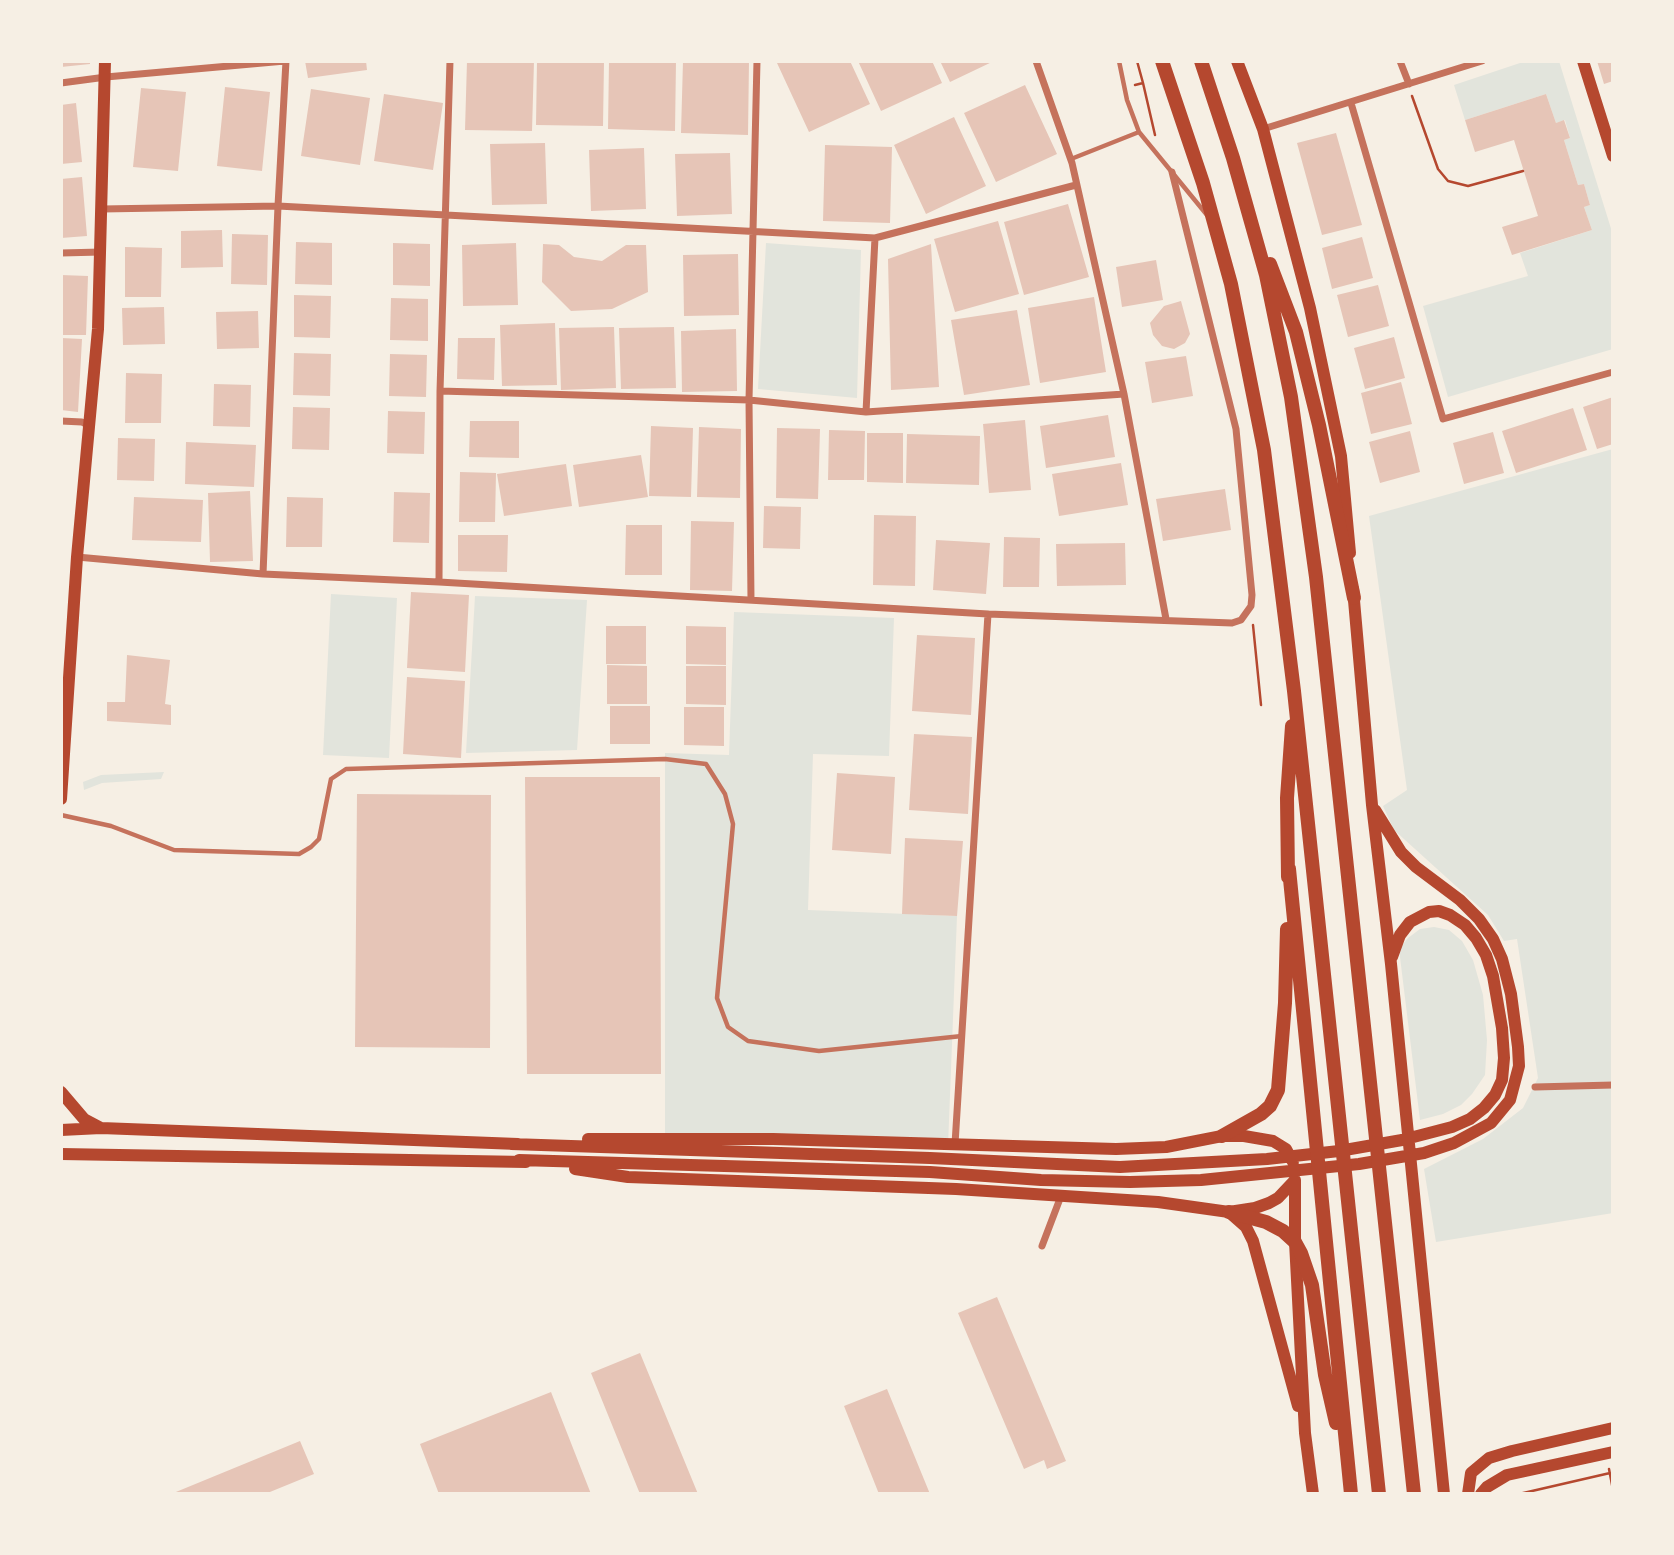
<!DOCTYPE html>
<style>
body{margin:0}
#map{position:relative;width:1674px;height:1555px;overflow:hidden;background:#f6efe4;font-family:"Noto Serif",serif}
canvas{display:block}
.frame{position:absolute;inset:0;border:63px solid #f6efe4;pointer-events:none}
</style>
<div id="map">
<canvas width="1674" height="1555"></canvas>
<div class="frame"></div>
</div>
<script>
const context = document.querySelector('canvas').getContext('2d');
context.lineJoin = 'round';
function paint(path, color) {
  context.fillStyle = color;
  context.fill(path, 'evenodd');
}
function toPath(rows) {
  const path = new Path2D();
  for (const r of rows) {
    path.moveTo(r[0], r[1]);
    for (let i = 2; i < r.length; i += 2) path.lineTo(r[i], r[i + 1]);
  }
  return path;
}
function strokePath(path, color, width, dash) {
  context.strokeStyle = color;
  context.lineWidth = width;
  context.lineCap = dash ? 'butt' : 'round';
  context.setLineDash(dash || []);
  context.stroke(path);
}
paint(toPath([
 [1526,61,1559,61,1613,235,1613,349,1448,397,1423,306,1528,276,1520,253,1592,230,1584,207,1590,205,1584,184,1578,185,1564,140,1570,138,1565,120,1556,123,1546,94,1465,120,1454,85],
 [766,243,861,250,857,398,758,389],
 [1613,449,1613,1213,1436,1242,1424,1169,1483,1139,1523,1108,1538,1078,1517,939,1504,941,1488,915,1394,830,1383,806,1407,790,1369,516],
 [331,594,397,598,389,758,323,755],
 [475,596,587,600,577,750,466,753],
 [734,612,894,618,889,756,813,754,808,910,957,916,948,1146,665,1135,665,753,729,755],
 [164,772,161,779,102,783,84,790,83,782,101,775],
 [1434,927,1449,930,1462,941,1473,960,1483,995,1487,1040,1485,1075,1472,1094,1461,1105,1443,1114,1420,1120,1399,949,1408,938,1420,929]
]), '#e2e4dc');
paint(toPath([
 [61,61,90,61,90,64,61,67],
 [305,61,366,61,367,70,308,78],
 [467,61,534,61,532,131,465,130],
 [537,61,604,61,603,126,536,125],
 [609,61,676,61,675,131,608,129],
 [683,61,749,61,748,135,681,133],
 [780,61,850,61,870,104,809,132,777,63],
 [858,61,932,61,942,83,881,111],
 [940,61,994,61,950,82],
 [1597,61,1613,61,1613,81,1604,84],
 [1025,85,1057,154,996,182,964,113],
 [225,87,270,92,262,171,217,166],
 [141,88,186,92,178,171,133,167],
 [311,89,370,98,360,165,301,156],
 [384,94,443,103,433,170,374,161],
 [1546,94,1556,123,1564,120,1570,138,1564,140,1578,185,1584,184,1590,205,1584,207,1592,230,1512,255,1502,227,1538,216,1514,140,1475,152,1465,120],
 [76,103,82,162,61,164,61,105],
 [954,117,986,186,926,214,894,145],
 [1336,133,1362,225,1322,235,1297,143],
 [545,143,547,204,492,205,490,144],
 [825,145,892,147,890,223,823,221],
 [644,148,646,209,591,211,589,150],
 [730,153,732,214,677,216,675,154],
 [82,177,87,236,61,238,61,179],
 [1068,204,1089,277,1024,295,1004,222],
 [998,221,1019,294,955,312,934,239],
 [222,230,223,267,181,268,181,231],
 [232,234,268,235,267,285,231,284],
 [1362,237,1373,278,1332,289,1322,248],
 [296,242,332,243,332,285,295,284],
 [393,243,430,244,430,286,393,285],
 [516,243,518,305,463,306,462,245],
 [543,244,559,245,574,257,602,261,626,245,646,245,648,292,612,309,571,311,542,282],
 [931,244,939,387,891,390,888,259],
 [125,247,162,248,161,297,125,297],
 [738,254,739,315,684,316,683,255],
 [1156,260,1163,300,1122,307,1116,267],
 [61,275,88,276,86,335,61,335],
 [1378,285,1389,326,1348,337,1337,295],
 [294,295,331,296,330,338,294,337],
 [1094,297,1106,372,1040,383,1028,308],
 [391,298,428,299,428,341,390,340],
 [1181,301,1190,334,1185,343,1174,349,1162,346,1153,335,1150,323,1164,306],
 [164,307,165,344,123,345,122,308],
 [1017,310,1030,385,964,395,951,320],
 [258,311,259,348,217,349,216,312],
 [555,323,557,385,502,386,500,325],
 [614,327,616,388,561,390,559,328],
 [674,327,676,388,621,389,619,328],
 [736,329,737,391,682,392,681,331],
 [1394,337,1405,378,1365,389,1354,348],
 [61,338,82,339,78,412,61,410],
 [458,338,495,338,494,380,457,379],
 [294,353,331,354,330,396,293,395],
 [390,354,427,355,426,397,389,396],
 [1186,356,1193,396,1152,403,1145,362],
 [126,373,162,374,161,423,125,423],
 [1401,382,1412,424,1371,434,1361,393],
 [214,384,251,385,250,427,213,426],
 [1613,397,1613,444,1597,449,1583,407],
 [293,407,330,408,329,450,292,449],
 [1573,408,1587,450,1516,473,1502,431],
 [388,411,425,412,424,454,387,453],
 [1108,415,1115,457,1046,468,1040,426],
 [1025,420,1031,490,989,493,983,424],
 [470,421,519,421,519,458,469,457],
 [651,426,693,428,691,497,649,496],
 [699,427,741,429,740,498,697,497],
 [777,428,820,429,818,499,776,498],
 [829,430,865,431,864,480,828,480],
 [1410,431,1420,472,1380,483,1369,442],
 [1493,432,1504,473,1464,484,1453,443],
 [867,433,903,433,903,483,867,482],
 [907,434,980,436,979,485,906,483],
 [118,438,155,439,154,481,117,480],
 [186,442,256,445,254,487,185,484],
 [641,455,648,497,579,507,573,465],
 [1121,463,1128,505,1059,516,1052,474],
 [566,464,572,506,504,516,497,474],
 [460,472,496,473,495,522,459,522],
 [1225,489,1231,530,1163,541,1156,499],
 [250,491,253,561,210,562,208,493],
 [394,492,430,493,429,543,393,542],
 [134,497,203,500,201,542,132,540],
 [287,497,323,498,322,547,286,547],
 [764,506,801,507,800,549,763,548],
 [874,515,916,516,915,586,873,585],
 [691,521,734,522,732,591,690,590],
 [626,525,662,525,662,575,625,575],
 [458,535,508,535,507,572,458,571],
 [1004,537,1040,538,1039,587,1003,587],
 [936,540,990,543,986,594,933,590],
 [1125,543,1126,585,1057,586,1056,544],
 [411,592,469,595,465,672,407,668],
 [606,626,646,626,646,664,606,664],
 [686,626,726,627,726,665,686,664],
 [917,635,975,638,971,715,912,711],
 [127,655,170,660,165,704,171,705,171,725,107,721,107,702,125,702],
 [607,665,647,666,647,704,607,704],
 [686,666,726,666,726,705,686,704],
 [407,677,465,681,461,758,403,754],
 [610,706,650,706,650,744,610,744],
 [684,707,724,707,724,746,684,745],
 [914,734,972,737,968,814,909,810],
 [837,773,895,777,891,854,832,850],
 [525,777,660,777,661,1074,527,1074],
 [357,794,491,795,490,1048,355,1047],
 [905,838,963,841,957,916,902,914],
 [997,1297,1066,1461,1047,1469,1044,1460,1024,1469,958,1313],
 [640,1353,698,1494,640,1494,591,1373],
 [887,1389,930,1494,879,1494,844,1406],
 [551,1392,591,1494,439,1494,420,1444],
 [300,1441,314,1474,265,1494,171,1494]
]), '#e6c5b7');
strokePath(toPath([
 [1143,83,1155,135],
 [1135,85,1143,83,1137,61],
 [1412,96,1438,169,1448,181,1468,186,1523,171],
 [1253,625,1261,705],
 [1609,1469,1613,1490],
 [1519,1494,1610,1473]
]), '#b5482f', 2.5);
strokePath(toPath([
 [1119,61,1127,100,1139,132,1207,215],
 [1071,159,1139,132],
 [61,815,111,826,174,850,299,854,311,847,319,839,331,779,346,769,665,759,706,764,725,794,733,824,717,998,728,1027,748,1041,819,1051,962,1036]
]), '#c5725c', 4.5);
strokePath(toPath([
 [1036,61,1072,163,1124,394,1166,619],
 [1400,61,1409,84],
 [61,83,106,77,285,61],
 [1351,103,1443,419,1613,372],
 [1263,129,1482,61],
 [102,209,278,206,875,238,1076,185],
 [61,253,101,252],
 [440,391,749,400,866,412,1124,394],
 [866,412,875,238],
 [61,421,82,422,89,426],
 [77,557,263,574,439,582,988,614,1232,623,1241,620,1251,606,1252,595,1236,429,1172,172],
 [263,574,278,206,286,61],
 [439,582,440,391,450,61],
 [751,600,749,400,757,61],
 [1535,1087,1613,1085],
 [955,1144,988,614],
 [1042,1246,1061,1196]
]), '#c5725c', 7);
strokePath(toPath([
 [1237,61,1263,129,1310,308,1341,456,1350,553],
 [1583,61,1613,156],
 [1353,589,1372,805,1391,964,1444,1494],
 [61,799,77,557,98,329,105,61],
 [61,1092,84,1119,101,1128,518,1144],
 [61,1130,101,1128],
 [588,1139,773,1139,1116,1149,1166,1147,1222,1136,1244,1136,1273,1141,1286,1149,1293,1162],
 [511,1144,930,1158,1120,1167,1267,1159,1339,1151,1402,1140,1452,1127,1470,1119,1484,1108,1495,1095,1502,1080,1504,1058,1502,1028,1493,976,1486,955,1476,938,1465,925,1450,915,1439,911,1429,912,1410,922,1400,935,1392,957],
 [61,1154,526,1162],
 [519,1160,930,1172,1041,1180,1130,1182,1201,1180,1359,1164,1424,1153,1454,1143,1491,1123,1510,1100,1519,1066,1518,1047,1511,994,1502,959,1493,939,1479,919,1460,900,1416,867,1401,852,1375,810],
 [575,1169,628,1177,956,1189,1158,1202,1229,1212,1255,1208,1269,1203,1278,1198,1295,1180],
 [1295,1180,1295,1242,1305,1433,1313,1494],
 [1229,1212,1246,1227,1253,1241,1298,1406],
 [1468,1494,1471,1473,1489,1458,1512,1451,1613,1428],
 [1481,1494,1487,1487,1507,1475,1613,1452]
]), '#b5482f', 12);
strokePath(toPath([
 [1162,61,1203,183,1231,284,1264,450,1294,691,1379,1494],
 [1201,61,1233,158,1266,275,1291,397,1316,577,1414,1494],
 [1270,264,1296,332,1319,425,1354,598],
 [1289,869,1351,1494],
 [1288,877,1287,798,1292,726],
 [1222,1136,1261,1114,1270,1106,1278,1090,1285,1003,1287,929],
 [1229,1212,1266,1222,1283,1231,1295,1242,1301,1253,1312,1285,1325,1375,1336,1423]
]), '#b5482f', 14);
</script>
